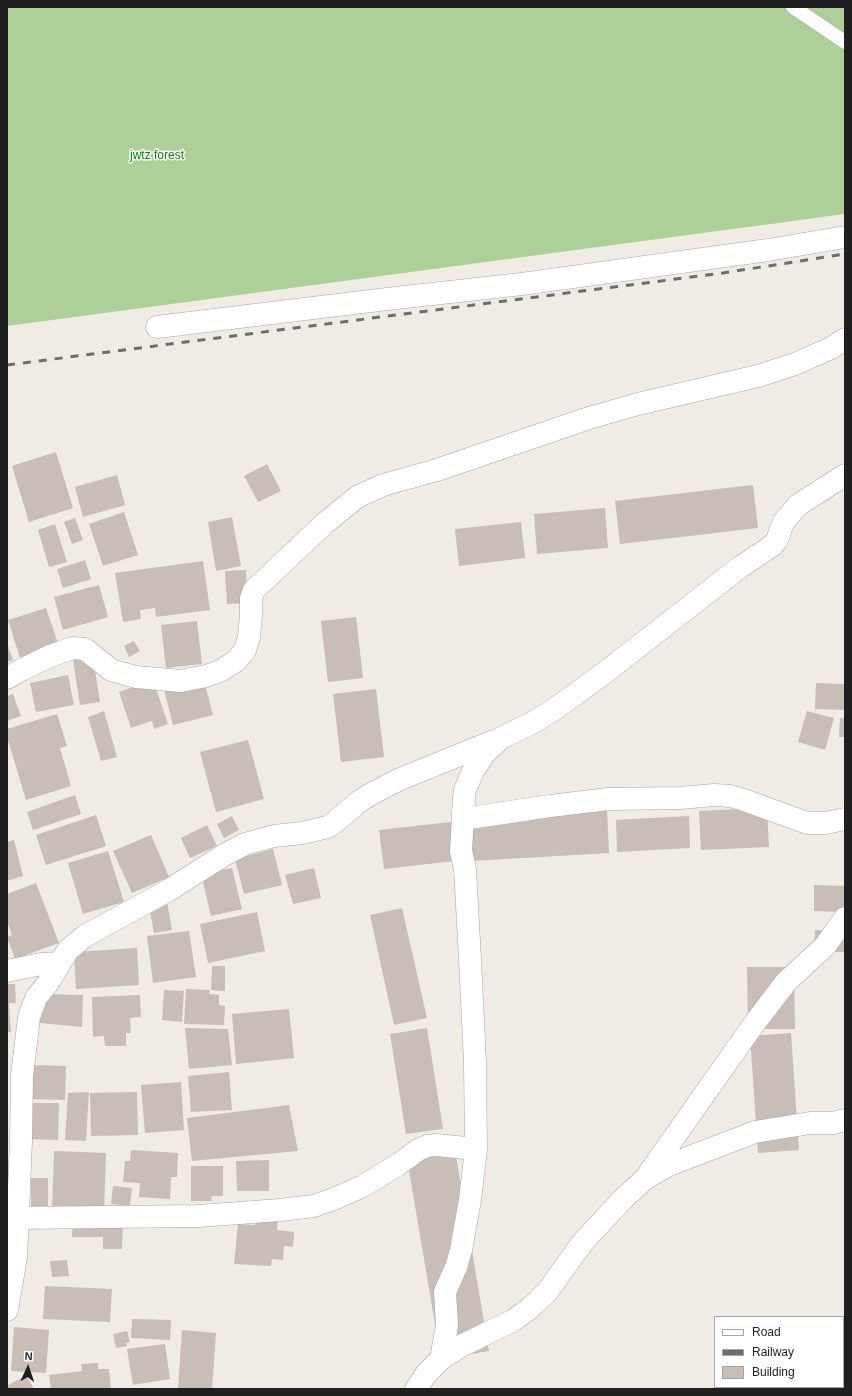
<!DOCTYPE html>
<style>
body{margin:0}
#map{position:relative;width:852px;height:1396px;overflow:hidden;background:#f0ebe4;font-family:Helvetica,sans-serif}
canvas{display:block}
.frame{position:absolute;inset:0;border:8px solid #1f1f1f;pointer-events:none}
.legend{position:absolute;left:714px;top:1316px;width:130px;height:72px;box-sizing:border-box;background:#fff;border:1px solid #a5a5a5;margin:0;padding:5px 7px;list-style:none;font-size:12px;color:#1f1f1f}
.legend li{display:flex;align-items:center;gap:8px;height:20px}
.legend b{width:20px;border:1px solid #a5a5a5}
.north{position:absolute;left:8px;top:1348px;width:40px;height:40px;-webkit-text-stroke:3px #fff;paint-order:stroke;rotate:3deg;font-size:11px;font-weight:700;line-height:16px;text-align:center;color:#1f1f1f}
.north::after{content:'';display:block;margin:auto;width:14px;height:18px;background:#1f1f1f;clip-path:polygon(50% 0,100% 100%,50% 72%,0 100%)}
</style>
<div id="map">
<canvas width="852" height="1396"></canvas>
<div class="frame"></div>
<ul class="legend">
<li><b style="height:5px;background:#fff"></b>Road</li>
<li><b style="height:5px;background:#6d6d6d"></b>Railway</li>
<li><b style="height:11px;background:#c8bdb7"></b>Building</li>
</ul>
<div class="north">N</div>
</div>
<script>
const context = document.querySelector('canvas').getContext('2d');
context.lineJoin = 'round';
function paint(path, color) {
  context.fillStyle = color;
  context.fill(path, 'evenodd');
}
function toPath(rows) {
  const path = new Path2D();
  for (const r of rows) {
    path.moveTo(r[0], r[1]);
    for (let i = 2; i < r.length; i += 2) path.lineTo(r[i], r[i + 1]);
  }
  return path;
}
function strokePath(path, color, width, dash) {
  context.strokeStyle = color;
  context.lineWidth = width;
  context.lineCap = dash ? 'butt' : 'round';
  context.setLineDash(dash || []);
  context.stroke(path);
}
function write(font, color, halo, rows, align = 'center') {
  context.font = font + ' Helvetica,sans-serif';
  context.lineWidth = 3;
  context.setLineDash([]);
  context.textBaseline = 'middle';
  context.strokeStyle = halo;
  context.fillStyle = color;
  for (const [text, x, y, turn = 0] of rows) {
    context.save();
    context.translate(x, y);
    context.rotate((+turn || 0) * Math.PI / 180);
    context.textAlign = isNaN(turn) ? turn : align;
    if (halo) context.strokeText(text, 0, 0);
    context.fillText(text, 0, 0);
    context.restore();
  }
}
paint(toPath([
 [7,7,845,7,845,214,7,326]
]), '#add098');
paint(toPath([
 [56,452,73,508,29,522,12,466],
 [267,464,281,491,258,502,244,476],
 [117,475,125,505,83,517,75,487],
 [753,485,758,528,620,544,615,501],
 [605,508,608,548,537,554,534,514],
 [124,512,138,555,103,566,89,524],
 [232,517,241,566,216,571,208,522],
 [75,518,83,540,72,544,64,522],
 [521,522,525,558,459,566,455,529],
 [55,524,67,562,49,567,38,530],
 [85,560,91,579,63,588,57,569],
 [203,561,210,610,156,617,155,608,140,610,141,619,123,622,115,573],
 [246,570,247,603,227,604,225,571],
 [99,585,108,617,63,630,54,597],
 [46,608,59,646,20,658,8,620],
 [356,617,363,678,328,682,321,621],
 [197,621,202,664,166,668,161,625],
 [134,641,140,651,129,657,124,646],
 [7,644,13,660,7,662],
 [93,657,100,702,80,705,73,660],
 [68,675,74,705,36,712,30,683],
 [153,680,168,724,154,729,152,721,131,728,119,692],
 [204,680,213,715,173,725,164,690],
 [816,683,845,684,845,710,815,709],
 [376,689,384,757,341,762,333,694],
 [13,694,21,716,7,721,7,696],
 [104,711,117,757,101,761,88,717],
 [807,711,834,718,825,750,798,742],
 [57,714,67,746,60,748,71,786,26,800,7,737,7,729],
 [840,718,845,719,845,737,839,737],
 [248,740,264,799,216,812,200,752],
 [75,795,81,814,33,830,27,812],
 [767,808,769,847,701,850,699,811],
 [607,809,609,853,472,861,469,817],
 [96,815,106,846,46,865,36,835],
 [232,816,239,830,224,838,217,824],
 [689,816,690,848,617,852,616,820],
 [459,821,463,860,384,869,379,830],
 [207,825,217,846,190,858,181,838],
 [151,835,169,877,132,893,113,851],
 [14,840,23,876,7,881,7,842],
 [273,849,282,885,244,894,235,859],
 [108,851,124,902,83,914,68,863],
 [232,868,242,909,211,916,201,874],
 [314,868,321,898,293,904,285,875],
 [36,883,59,943,15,959,7,937,12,935,7,921,7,894],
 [814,885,845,886,845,912,814,911],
 [167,902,172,930,154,933,149,906],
 [402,908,427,1018,394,1025,370,915],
 [257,912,265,951,208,963,200,924],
 [815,930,845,931,845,952,814,952],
 [189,931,196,977,153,983,147,936],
 [137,948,139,985,76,989,74,952],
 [212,966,225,966,225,991,211,990],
 [747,967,794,967,795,1029,748,1029],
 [7,984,15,984,16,1003,9,1003,11,1032,7,1032],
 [186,989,210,990,209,994,219,995,219,1005,225,1006,224,1025,184,1024],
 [164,990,184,991,182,1022,162,1020],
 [41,994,83,995,82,1027,40,1023],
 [140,995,141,1017,130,1018,131,1033,126,1033,126,1046,105,1046,104,1036,93,1037,92,997],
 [289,1009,294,1058,236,1064,232,1014],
 [185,1028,228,1029,232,1065,189,1069],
 [427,1028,443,1129,406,1134,390,1034],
 [791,1033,799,1150,758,1153,750,1036],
 [30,1065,66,1066,65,1100,30,1099],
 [229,1072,232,1110,191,1112,188,1076],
 [181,1082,184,1130,145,1133,141,1085],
 [89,1092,86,1141,65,1140,68,1093],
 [137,1092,138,1135,91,1136,90,1093],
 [28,1103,59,1103,58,1140,28,1139],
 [289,1105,298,1151,192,1161,187,1118],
 [453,1139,489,1351,441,1359,405,1147],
 [131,1150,178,1153,177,1177,171,1177,170,1199,139,1197,140,1183,123,1182,125,1161,130,1161],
 [54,1151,106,1153,104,1211,52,1210],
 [269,1160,269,1191,237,1191,236,1161],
 [191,1166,223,1166,223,1196,211,1196,212,1201,191,1201],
 [31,1178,48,1178,48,1206,31,1206],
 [113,1186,132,1188,130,1206,111,1204],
 [256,1218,278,1219,277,1230,294,1232,293,1247,284,1246,283,1260,272,1259,271,1266,234,1264,238,1224,255,1225],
 [73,1219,123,1220,122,1249,103,1249,103,1237,72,1237],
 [67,1260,69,1276,52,1277,50,1261],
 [45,1286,112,1289,110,1322,43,1319],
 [132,1319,171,1320,170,1340,131,1338],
 [14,1327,49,1330,46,1373,11,1371],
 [182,1330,216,1333,212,1389,178,1389],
 [127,1331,130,1342,126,1343,127,1346,116,1348,113,1334],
 [165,1344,170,1379,133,1385,127,1349],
 [98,1363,98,1369,109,1369,111,1389,51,1389,49,1375,82,1371,81,1364],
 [26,1375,34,1389,7,1389,7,1386]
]), '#c8bdb7');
const service = toPath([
 [793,7,845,42]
]);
const minor = toPath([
 [157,327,387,299,522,284,768,250,845,237],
 [7,678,21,670,50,656,73,648,85,649,111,670,136,677,181,681,206,676,220,671,236,661,245,650,249,637,251,615,251,598,254,590,324,524,357,497,383,485,437,470,589,418,638,404,758,376,795,364,831,348,845,339],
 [463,819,550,806,608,799,680,798,714,795,730,796,744,800,807,823,825,823,845,819],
 [7,971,41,964,60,963],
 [649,1173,754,1024,786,982,825,946,845,918],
 [17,1218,198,1216,280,1210,314,1206,336,1198,363,1186,399,1164,418,1150,427,1146,436,1145,476,1149],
 [7,1310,16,1257,21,1141,22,1076,29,1017,36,998,48,983,68,950,85,936,169,890,224,855,245,844,274,836,302,833,328,827,335,822,361,800,373,793,398,780,494,741],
 [441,1359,447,1326,445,1292,457,1265,461,1250,470,1200,476,1149,475,1063,470,959,465,869,461,851,464,798,465,790,473,771,485,753,501,738,532,723,552,711,603,674,739,568,773,545,777,540,783,523,798,505,845,475],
 [416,1389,426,1374,441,1359,461,1346,514,1320,530,1308,547,1292,583,1242,623,1199,646,1178,669,1165,755,1132,810,1123,833,1123,845,1120]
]);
strokePath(service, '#a6a6a6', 15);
strokePath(minor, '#a6a6a6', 23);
strokePath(service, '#fff', 14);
strokePath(minor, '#fff', 22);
strokePath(toPath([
 [7,365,723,273,845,254]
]), '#6d6d6d', 3, [8, 8]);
write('12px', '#088109', '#fff', [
 ["jwtz forest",157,156]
]);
</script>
